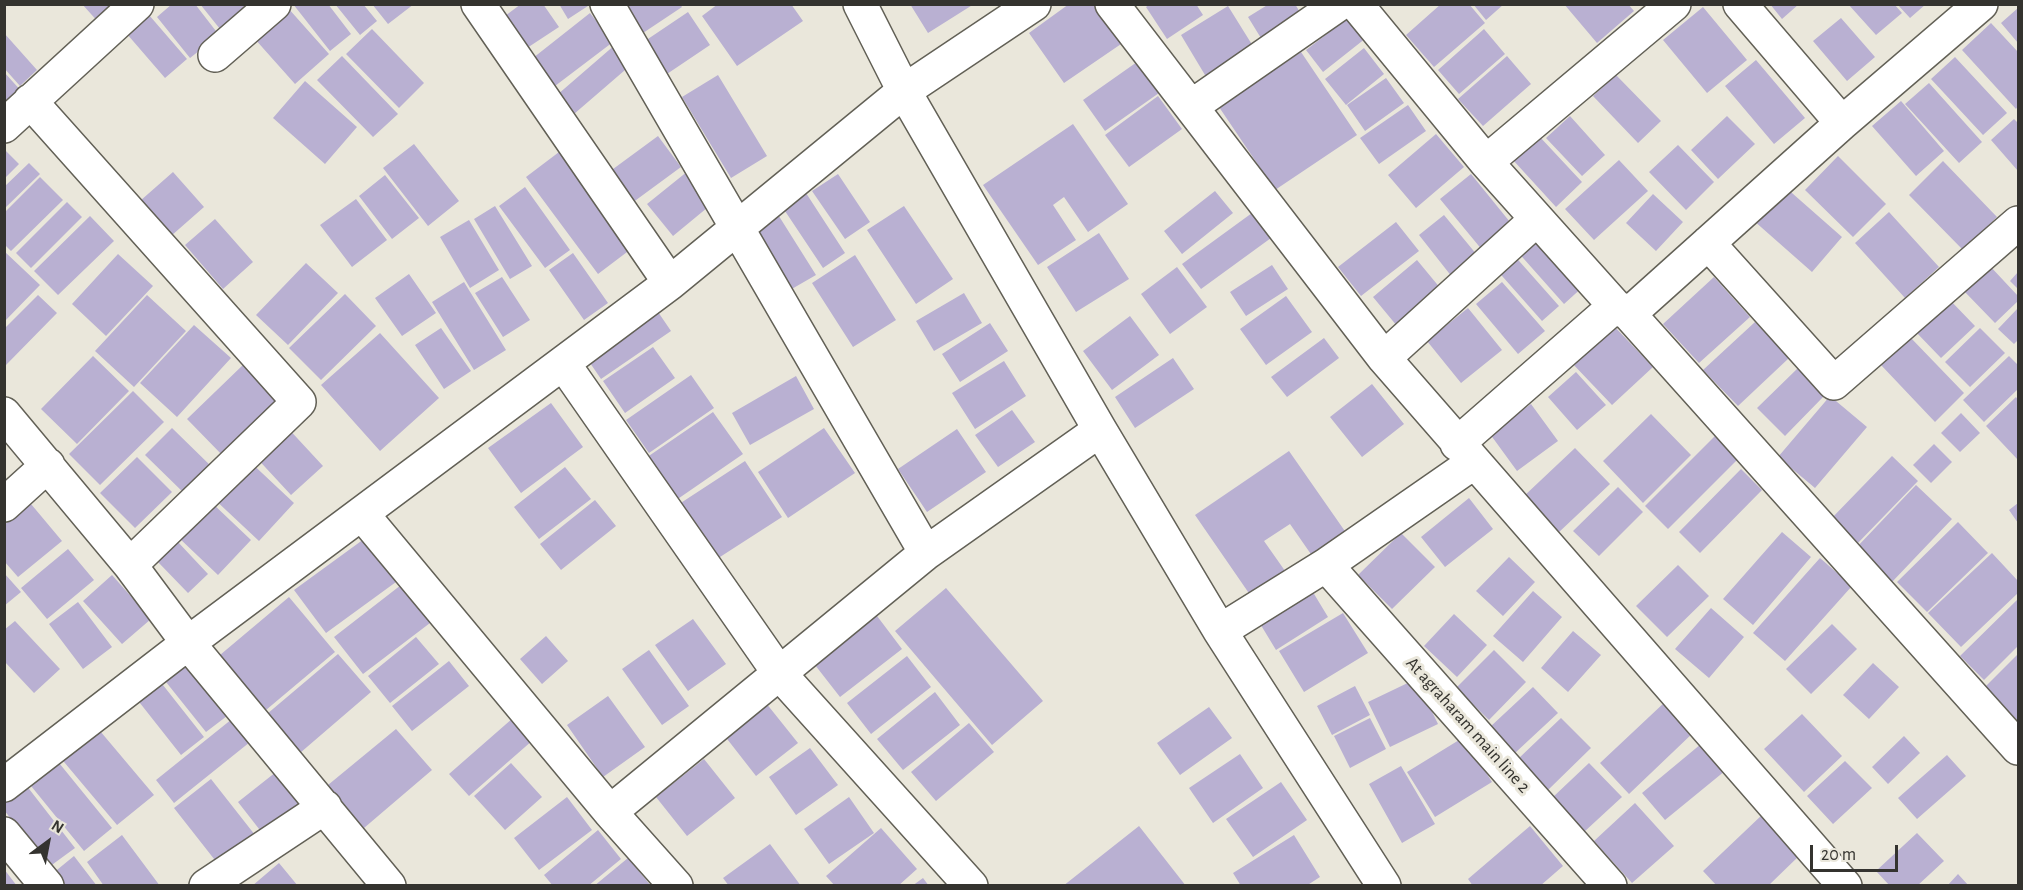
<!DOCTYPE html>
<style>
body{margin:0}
#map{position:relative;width:2023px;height:890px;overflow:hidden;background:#eae7db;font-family:"Alegreya Sans",sans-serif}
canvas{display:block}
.frame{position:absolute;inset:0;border:6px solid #34332f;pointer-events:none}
.north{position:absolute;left:18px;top:812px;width:60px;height:60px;-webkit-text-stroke:4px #eae7db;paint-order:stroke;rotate:32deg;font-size:16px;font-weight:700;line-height:24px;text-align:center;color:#34332f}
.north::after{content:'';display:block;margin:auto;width:21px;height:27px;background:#34332f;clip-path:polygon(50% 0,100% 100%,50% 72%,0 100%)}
.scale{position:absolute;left:1810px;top:845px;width:88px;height:27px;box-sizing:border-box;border:3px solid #34332f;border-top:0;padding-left:8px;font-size:18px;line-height:21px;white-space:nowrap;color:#34332f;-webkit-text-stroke:4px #eae7db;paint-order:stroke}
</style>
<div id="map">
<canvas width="2023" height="890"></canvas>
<div class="frame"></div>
<div class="north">N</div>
<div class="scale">20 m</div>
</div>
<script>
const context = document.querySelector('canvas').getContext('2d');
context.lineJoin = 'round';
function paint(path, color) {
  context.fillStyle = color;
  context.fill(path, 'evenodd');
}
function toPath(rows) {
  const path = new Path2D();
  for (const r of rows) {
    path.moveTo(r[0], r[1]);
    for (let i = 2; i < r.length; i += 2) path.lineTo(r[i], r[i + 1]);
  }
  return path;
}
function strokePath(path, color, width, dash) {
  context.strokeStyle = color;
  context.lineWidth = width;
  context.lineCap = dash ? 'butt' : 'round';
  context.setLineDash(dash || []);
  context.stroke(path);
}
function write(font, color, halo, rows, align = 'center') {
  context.font = font + ' "Alegreya Sans",sans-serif';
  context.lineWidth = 6;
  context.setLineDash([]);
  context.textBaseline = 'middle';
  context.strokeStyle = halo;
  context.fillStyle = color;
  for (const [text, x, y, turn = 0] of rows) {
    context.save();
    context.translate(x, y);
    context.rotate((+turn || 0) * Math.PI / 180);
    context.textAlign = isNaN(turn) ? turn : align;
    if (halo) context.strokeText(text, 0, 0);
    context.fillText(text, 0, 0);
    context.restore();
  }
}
paint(toPath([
 [82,4,123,4,100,24],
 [172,4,195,4,219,35,190,58,157,17],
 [200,4,249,4,220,29],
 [293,4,328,4,351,34,330,51],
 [335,4,363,4,377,21,360,35],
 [372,4,414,4,388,24],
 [521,4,543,4,559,27,527,48,505,16],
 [559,4,591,4,568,19],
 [619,4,680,4,682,7,640,35],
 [718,4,791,4,803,21,737,66,702,16],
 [910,4,974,4,928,33],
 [1069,4,1098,4,1124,42,1064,83,1029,33],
 [1150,4,1196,4,1203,15,1167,39,1146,7],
 [1269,4,1295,4,1304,19,1264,43,1248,17],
 [1441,4,1469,4,1485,23,1434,67,1406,35],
 [1473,4,1504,4,1486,20],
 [1564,4,1628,4,1634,11,1597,43],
 [1770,4,1799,4,1782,19],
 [1848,4,1894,4,1902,13,1876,35],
 [1897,4,1926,4,1910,18],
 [1228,6,1256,51,1208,80,1181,35],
 [1703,7,1747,60,1707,93,1663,40],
 [288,8,329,54,295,84,254,38],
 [2018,8,2018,43,2001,23],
 [688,12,710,45,664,76,642,43],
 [590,13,613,42,555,86,533,58],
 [149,15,187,59,165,78,127,34],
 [1349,17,1366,38,1323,72,1306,50],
 [1841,18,1875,57,1847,81,1813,41],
 [1991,23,2018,52,2018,106,2016,109,1962,50],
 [372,29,424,83,399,108,346,54],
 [1484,29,1505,54,1459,94,1438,70],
 [4,33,37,70,20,86,4,68],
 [616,44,632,64,574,114,557,95],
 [1364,48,1384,74,1346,105,1325,79],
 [1301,52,1357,135,1275,190,1219,107],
 [342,56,398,114,373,137,317,80],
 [1507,56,1531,84,1483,126,1458,99],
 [1955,57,2007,113,1983,135,1931,79],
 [1756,60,1805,118,1774,144,1725,86],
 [1137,62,1159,93,1105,131,1083,100],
 [4,72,23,93,4,109],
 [718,75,767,156,731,178,682,97],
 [1616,75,1661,121,1638,143,1593,96],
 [1386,78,1404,103,1365,131,1347,105],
 [305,81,357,127,325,164,273,118],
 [1929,83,1982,142,1959,163,1905,104],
 [1158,96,1182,129,1129,167,1105,135],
 [1901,101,1944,151,1916,176,1872,126],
 [1408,105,1426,131,1379,164,1360,138],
 [1570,116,1605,155,1582,176,1546,138],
 [1727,116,1755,144,1718,179,1691,150],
 [2014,119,2018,123,2018,171,1991,140],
 [1073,124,1128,204,1088,232,1064,197,1053,205,1076,240,1038,265,983,185],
 [1436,134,1464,167,1416,208,1388,175],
 [658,136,681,167,632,203,609,172],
 [1539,136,1582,182,1556,207,1513,160],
 [414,144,459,201,428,226,383,168],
 [1678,145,1714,182,1686,210,1649,172],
 [4,149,19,164,4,179],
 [563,149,635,246,598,274,526,177],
 [1838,156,1886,204,1853,237,1805,190],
 [1619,160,1648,191,1594,240,1565,209],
 [1943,161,1997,217,1963,250,1909,195],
 [29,163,40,174,4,209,4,187],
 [688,171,713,203,673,236,647,204],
 [173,172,204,207,171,236,140,201],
 [838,174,870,222,845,239,812,191],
 [1471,174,1514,227,1483,251,1440,199],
 [385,175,419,218,392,239,359,196],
 [40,177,63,200,11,251,4,244,4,213],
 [1784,186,1842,237,1812,272,1753,220],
 [525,187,570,250,545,268,499,206],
 [1215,191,1233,213,1182,254,1164,231],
 [806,193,845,253,823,268,783,208],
 [1653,194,1683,222,1656,251,1626,223],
 [356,199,387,240,352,267,320,225],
 [67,202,82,217,31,268,16,253],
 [495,206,532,266,510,279,474,219],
 [904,206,953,279,916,304,867,230],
 [1889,212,1939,267,1905,298,1855,243],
 [777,213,816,275,790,290,752,229],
 [1252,213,1271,238,1201,289,1182,264],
 [1444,215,1482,261,1456,282,1419,235],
 [90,216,114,241,58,295,34,271],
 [215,219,253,262,223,289,185,245],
 [469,220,499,270,470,288,440,237],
 [1396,222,1419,251,1361,296,1338,267],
 [1538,231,1585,285,1564,304,1516,250],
 [1099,233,1129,279,1076,312,1047,267],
 [4,251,40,285,4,322],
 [573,253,608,303,584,320,549,270],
 [1512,253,1559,306,1542,321,1495,268],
 [118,254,153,286,106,336,72,304],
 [855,255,896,320,853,347,812,283],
 [1417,260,1441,289,1397,326,1373,297],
 [306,263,338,293,288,345,256,315],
 [1272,265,1288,289,1246,316,1230,292],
 [1989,265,2018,296,2018,301,1995,323,1963,290],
 [1177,267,1207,307,1170,334,1141,294],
 [2018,272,2018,289,2010,281],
 [409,274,436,313,402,336,375,298],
 [502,277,530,320,503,337,475,293],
 [1714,277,1750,317,1699,363,1663,324],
 [464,282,506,350,474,370,432,302],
 [1502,282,1545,331,1518,354,1476,304],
 [964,293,982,323,934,351,916,321],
 [345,294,376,326,321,380,289,348],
 [38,295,57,313,6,365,4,329],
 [147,295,186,331,134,387,95,351],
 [1286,296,1312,332,1266,365,1240,329],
 [1948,298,1975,326,1941,358,1914,330],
 [1468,308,1502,350,1461,383,1427,341],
 [2018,308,2018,340,2014,344,1998,329],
 [656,309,671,331,601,379,586,357],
 [1130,316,1159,355,1112,390,1083,351],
 [1755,322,1789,358,1738,406,1703,370],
 [990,323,1008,351,960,382,942,354],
 [1611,323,1653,367,1612,405,1570,361],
 [194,325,231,358,177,417,140,383],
 [441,328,471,371,444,389,415,345],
 [1980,328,2005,353,1970,387,1945,362],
 [380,333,439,398,380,451,321,385],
 [1910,337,1964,393,1935,422,1881,365],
 [1324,338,1339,358,1287,397,1271,377],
 [653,347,675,378,625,413,603,381],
 [93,356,129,391,77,444,41,409],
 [2009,356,2018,365,2018,389,1984,422,1963,400],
 [1173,358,1194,389,1135,428,1115,397],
 [1004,361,1026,396,975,429,952,393],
 [245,363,283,402,225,458,187,419],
 [1798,368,1825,395,1785,436,1757,408],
 [1576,372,1606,405,1577,430,1548,397],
 [691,375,714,408,649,453,626,420],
 [796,376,814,409,750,445,732,413],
 [1372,384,1404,424,1362,457,1330,417],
 [133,391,164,422,100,485,69,454],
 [1830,396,1867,427,1815,488,1778,457],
 [2016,397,2018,400,2018,460,1986,426],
 [551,403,583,447,521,493,488,448],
 [1531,404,1558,441,1517,471,1490,434],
 [1012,410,1035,442,998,467,975,435],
 [713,412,743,454,669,505,640,462],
 [1961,413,1980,433,1960,452,1941,433],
 [1651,414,1691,455,1643,503,1603,461],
 [285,425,323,466,291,495,253,454],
 [172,428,215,470,188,497,145,455],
 [824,428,855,473,788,518,758,472],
 [957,429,986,472,927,512,898,469],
 [1715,436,1738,459,1668,529,1645,506],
 [1934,444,1952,462,1931,483,1913,465],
 [1575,448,1610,484,1557,534,1523,497],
 [1289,451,1349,537,1315,560,1290,524,1264,541,1290,578,1255,602,1195,515],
 [1892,456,1918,481,1855,546,1829,521],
 [137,457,172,492,135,528,100,493],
 [246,458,294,503,259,541,211,496],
 [745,461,782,517,706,566,670,510],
 [565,467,591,499,539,539,514,507],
 [1741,469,1762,490,1700,553,1679,532],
 [1916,485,1952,519,1892,582,1856,548],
 [1618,487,1643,512,1599,556,1573,531],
 [1469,498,1493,529,1445,567,1421,537],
 [595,500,616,526,561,570,540,544],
 [211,502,251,540,218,575,178,537],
 [2018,503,2018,523,2009,510],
 [31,504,62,541,18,577,4,561,4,525],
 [1958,522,1988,553,1927,612,1897,582],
 [1782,532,1811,557,1753,625,1723,599],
 [1401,533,1435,567,1392,609,1358,575],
 [364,539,396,582,326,633,294,590],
 [177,541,208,574,188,593,157,561],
 [68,549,94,580,47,619,21,588],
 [1992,553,2018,581,2018,593,1961,647,1928,613],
 [1509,557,1535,582,1503,616,1476,591],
 [1820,558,1852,586,1785,661,1753,633],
 [1678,565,1709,596,1667,637,1636,606],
 [4,573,21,592,4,606],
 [112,575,151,619,122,644,83,601],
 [1308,584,1328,617,1276,650,1256,617],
 [401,585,430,623,363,674,334,637],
 [946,588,1043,701,992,745,895,631],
 [1533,591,1562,617,1523,662,1493,636],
 [289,597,335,652,266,710,220,655],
 [2018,599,2018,646,1984,680,1960,656],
 [78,602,112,647,83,669,49,624],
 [871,608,902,649,840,697,808,656],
 [1711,608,1744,637,1709,678,1675,649],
 [1343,613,1368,653,1304,692,1279,651],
 [1454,614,1487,645,1457,677,1424,646],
 [693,619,726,664,688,691,655,645],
 [15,621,60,669,34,693,4,661,4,630],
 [1832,624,1857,649,1811,694,1786,669],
 [1573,631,1601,655,1568,692,1541,668],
 [546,636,568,661,542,684,520,659],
 [416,637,439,664,390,703,368,676],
 [649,650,689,706,662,725,622,669],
 [1494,650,1526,682,1489,720,1456,688],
 [338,654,371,692,300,753,267,714],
 [2018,654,2018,719,2017,720,1984,688],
 [907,656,931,687,871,734,847,703],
 [183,661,227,716,206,732,162,677],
 [449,661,469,686,412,731,392,706],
 [1873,663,1899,687,1869,719,1843,695],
 [1416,679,1438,724,1390,747,1368,702],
 [159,680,204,737,181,755,136,698],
 [1355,686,1370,715,1332,735,1317,706],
 [1533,687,1558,713,1515,753,1490,727],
 [935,692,960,725,903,770,877,739],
 [608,696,645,747,603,777,567,725],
 [1666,701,1695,731,1629,794,1600,763],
 [766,703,798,743,756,776,724,735],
 [1209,707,1232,738,1180,775,1157,743],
 [1802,714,1842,756,1804,792,1764,749],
 [513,718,533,740,469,796,449,774],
 [1370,718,1386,749,1350,768,1334,736],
 [1561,718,1591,748,1548,790,1518,759],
 [232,719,250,742,174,803,156,780],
 [969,723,994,752,936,801,911,772],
 [95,725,154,795,117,825,59,756],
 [396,729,432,770,364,828,328,785],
 [1904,736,1920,753,1888,784,1872,767],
 [1464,737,1492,782,1435,817,1407,772],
 [1707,739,1731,766,1665,820,1642,793],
 [810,748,838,785,796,815,769,777],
 [1240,754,1263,788,1213,823,1189,788],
 [1947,755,1966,776,1917,819,1898,798],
 [55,758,112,828,84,851,27,781],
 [704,759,735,798,687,836,656,797],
 [1845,761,1872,788,1833,824,1807,796],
 [511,763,542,797,505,830,474,796],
 [1589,763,1622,797,1584,832,1552,798],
 [1401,766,1435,824,1402,843,1369,784],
 [276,772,308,813,270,843,238,802],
 [211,779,255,835,218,864,174,808],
 [1281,782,1307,820,1253,857,1226,819],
 [26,785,75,848,49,867,4,810,4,802],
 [567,797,592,830,539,870,514,838],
 [849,797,874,833,829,864,804,829],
 [1635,803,1674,846,1632,883,1594,841],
 [1763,814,1801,854,1768,886,1717,886,1703,871],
 [1139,826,1186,886,1063,886],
 [1530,826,1563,866,1540,886,1473,886,1468,879],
 [881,828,917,869,898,886,835,886,826,876],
 [598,830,621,859,588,886,553,886,544,875],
 [1917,833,1944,861,1917,886,1890,886,1876,871],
 [122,835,160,886,104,886,87,862],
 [1294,835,1320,877,1306,886,1241,886,1233,873],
 [770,844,801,886,729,886,723,878],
 [74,856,97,886,61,886,52,874],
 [628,858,651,886,594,886],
 [279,863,298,886,252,886],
 [4,869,17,886,4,886],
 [1958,874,1969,886,1947,886],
 [923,878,929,886,912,886]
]), '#b9b0d2');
const minor = toPath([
 [478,4,670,283],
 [607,4,926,553],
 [860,4,904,91,1100,430,1220,631,1384,886],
 [1112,4,1384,358,1845,886],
 [1356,4,1486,162,1615,306,1629,314,2018,748],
 [1740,4,1842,123],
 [215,55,274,4],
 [30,101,299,402,130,565],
 [1192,106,1339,4],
 [4,126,137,4],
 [1486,162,1674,4],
 [1708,243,1834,383,2018,223],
 [1629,314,1842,123,1981,4],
 [1384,358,1537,219],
 [563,363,779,673,971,886],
 [4,414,130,565,188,643,389,886],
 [1457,444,1615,306],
 [4,505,48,465],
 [362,514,610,812,676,886],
 [1326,565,1610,886],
 [1220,631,1326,565,1473,463],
 [4,785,188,643,670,283,904,91,1034,4],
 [610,812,926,553,1100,430],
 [4,834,47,886],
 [206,886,325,807]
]);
strokePath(minor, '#626056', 36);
strokePath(minor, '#fff', 33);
write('18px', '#34332f', '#eae7db', [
 ["At agraharam main line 2",1468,725,48]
]);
</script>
